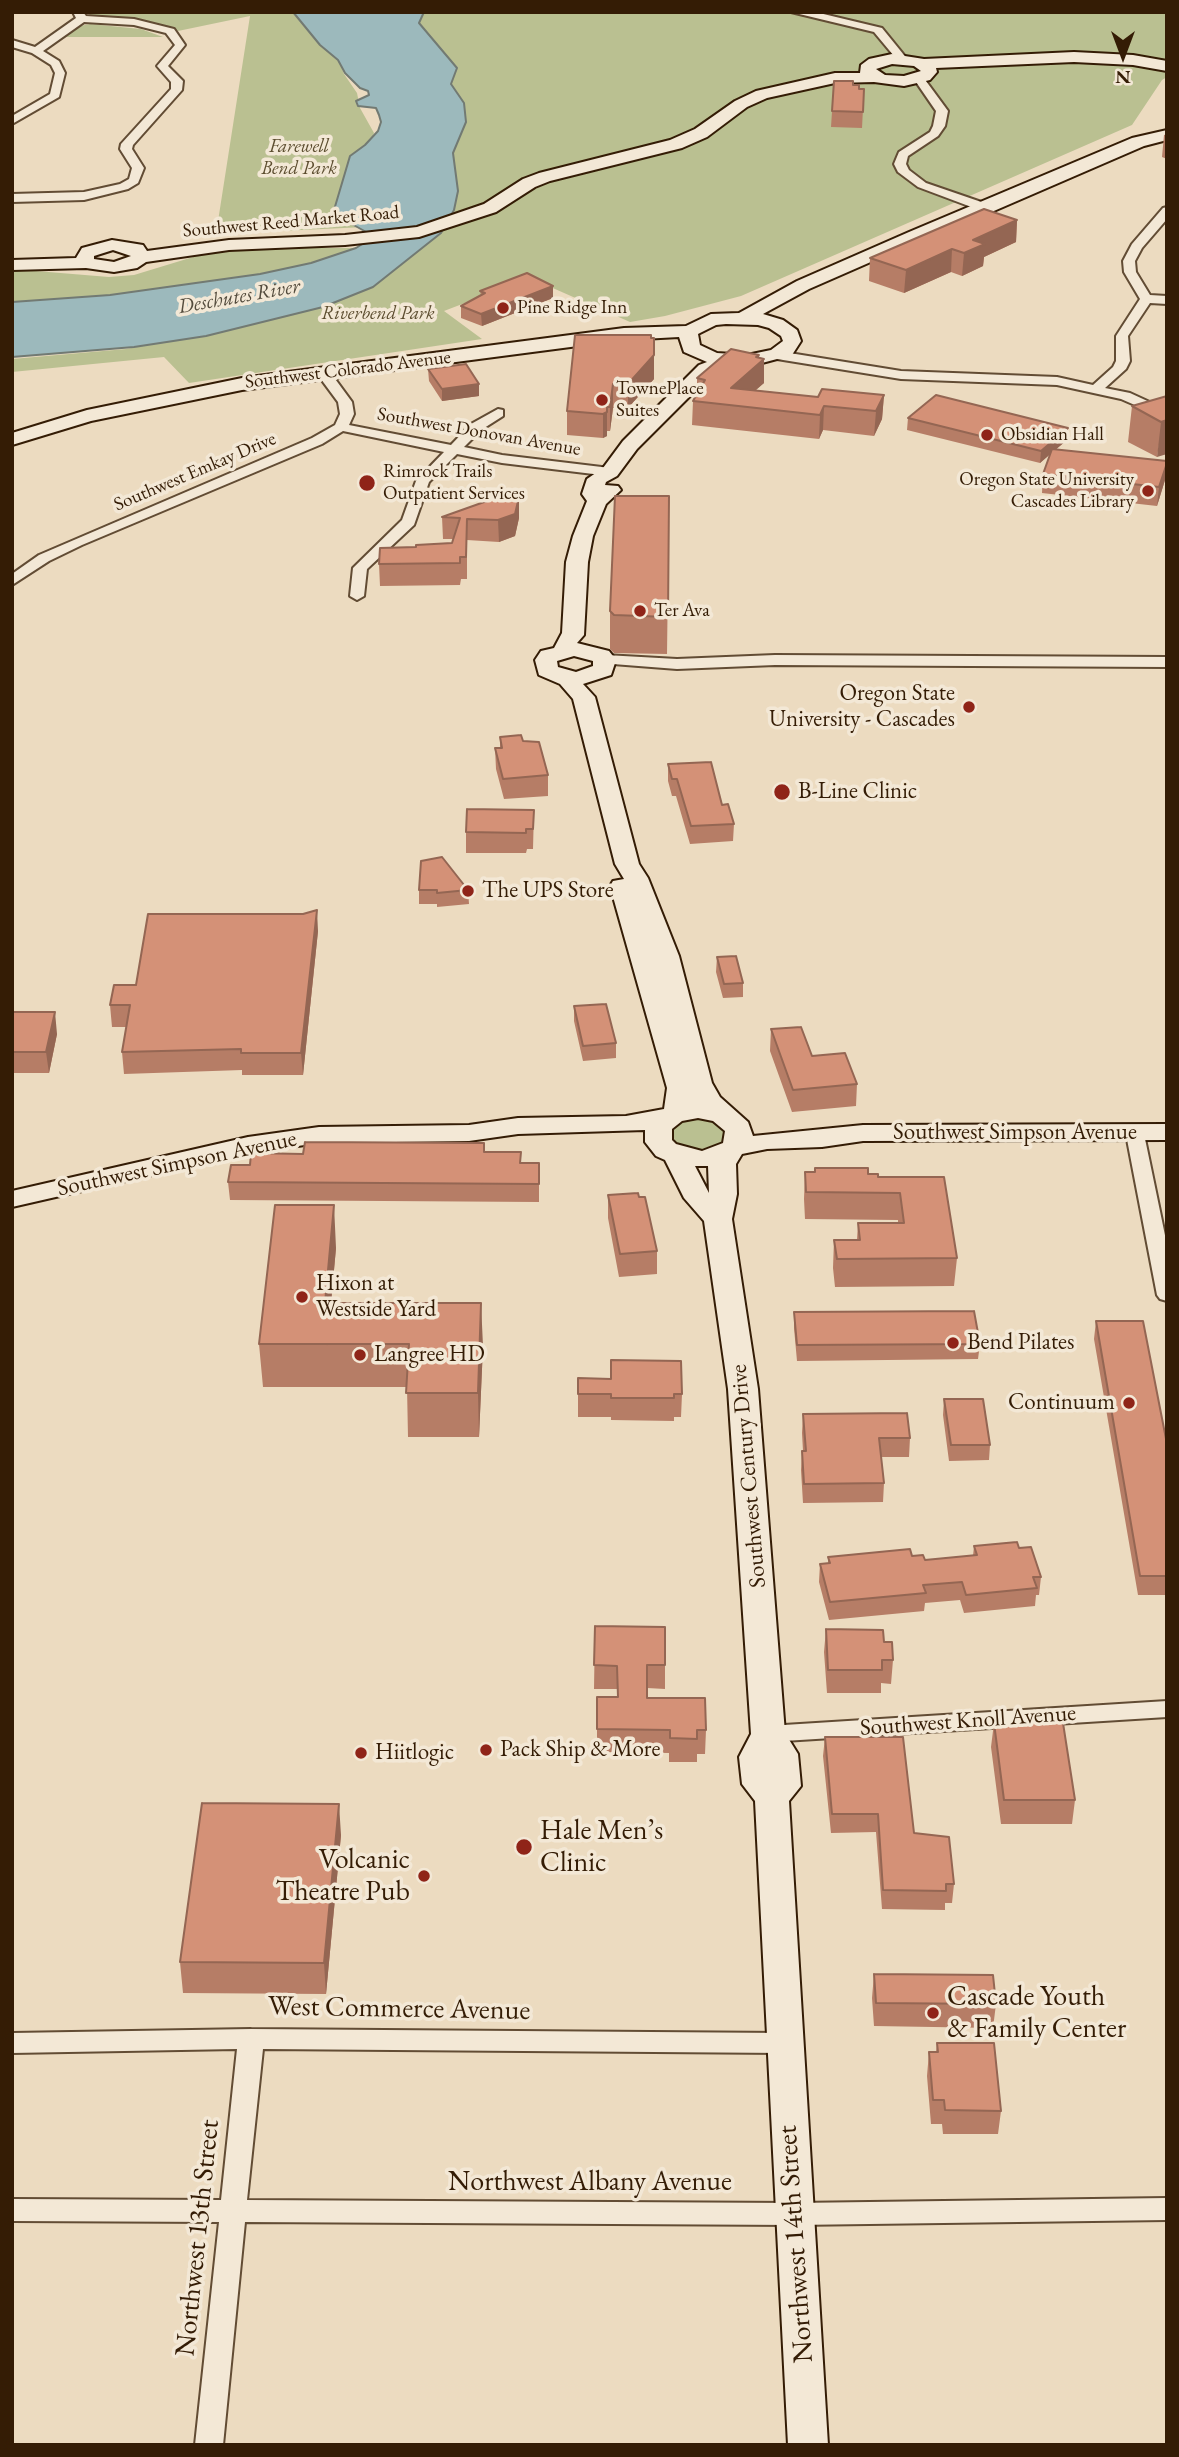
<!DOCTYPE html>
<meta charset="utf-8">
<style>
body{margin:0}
#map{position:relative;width:1179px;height:2457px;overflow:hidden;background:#ecdbc0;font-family:"EB Garamond",serif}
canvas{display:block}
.frame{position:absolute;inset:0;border:14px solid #341c05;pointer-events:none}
.north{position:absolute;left:1088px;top:21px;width:70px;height:70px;-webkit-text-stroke:5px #f3e8d6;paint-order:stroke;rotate:180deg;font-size:19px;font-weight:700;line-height:28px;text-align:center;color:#341c05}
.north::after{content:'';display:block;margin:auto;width:24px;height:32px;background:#341c05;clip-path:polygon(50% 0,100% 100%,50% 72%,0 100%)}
</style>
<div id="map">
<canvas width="1179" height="2457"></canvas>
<div class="frame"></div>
<div class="north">N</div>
</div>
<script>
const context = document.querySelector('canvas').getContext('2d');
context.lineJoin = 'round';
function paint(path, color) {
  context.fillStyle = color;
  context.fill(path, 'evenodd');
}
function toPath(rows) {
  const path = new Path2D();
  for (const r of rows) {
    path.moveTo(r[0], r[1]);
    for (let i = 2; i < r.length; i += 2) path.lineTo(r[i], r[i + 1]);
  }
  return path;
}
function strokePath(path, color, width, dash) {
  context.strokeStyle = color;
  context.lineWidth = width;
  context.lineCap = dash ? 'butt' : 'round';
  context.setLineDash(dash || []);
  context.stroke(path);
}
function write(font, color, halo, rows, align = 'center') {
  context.font = font + ' "EB Garamond",serif';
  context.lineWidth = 7;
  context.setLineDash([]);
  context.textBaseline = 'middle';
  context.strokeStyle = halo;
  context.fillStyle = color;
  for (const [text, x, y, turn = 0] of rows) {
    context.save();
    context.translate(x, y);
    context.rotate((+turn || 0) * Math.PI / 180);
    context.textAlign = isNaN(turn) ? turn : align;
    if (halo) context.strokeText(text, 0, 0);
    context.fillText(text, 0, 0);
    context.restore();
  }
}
paint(toPath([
 [321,12,344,74,357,93,360,108,374,133,369,148,365,227,216,234,250,16,178,31,152,23,93,17,86,12],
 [424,12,1167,12,1167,77,1162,80,1132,125,741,296,665,316,630,322,530,278,444,311,482,339,189,383,164,357,12,372,12,359,126,349,224,331,458,191,453,152,466,121,464,103,451,84,457,68,419,23],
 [90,24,141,29,163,37,61,37,80,26],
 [362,245,326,270,12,312,12,269,109,277,134,275,203,254,272,248,356,248],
 [698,1118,717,1122,726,1130,723,1142,699,1150,684,1148,676,1142,672,1135,675,1127,682,1121]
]), '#bac091');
const water = toPath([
 [293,12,424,12,419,23,457,68,451,84,464,103,466,122,453,153,458,191,454,210,441,233,373,287,323,307,206,336,134,347,12,357,12,302,110,295,260,274,311,263,356,248,367,241,368,233,341,218,334,210,350,156,365,145,378,131,381,122,379,115,376,108,358,106,356,101,369,95,368,91,360,88,345,73,338,60,320,45,293,12]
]);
paint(water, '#9cb9bc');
strokePath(water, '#727a73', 2);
const street = toPath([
 [73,12,83,12,86,16,134,19,174,29,185,45,168,66,183,81,182,90,133,145,132,149,144,168,138,183,128,189,84,200,12,202,12,194,84,192,120,184,129,179,132,168,120,149,121,144,171,89,171,82,157,66,175,45,166,33,134,25,84,22,43,51,59,61,65,73,59,97,12,124,12,116,50,94,55,73,51,65,32,53,12,47,12,40,35,47,76,18,73,12],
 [791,12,815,12,882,28,908,60,899,62,874,32,791,12],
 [919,76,923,77,948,111,945,126,938,136,908,156,906,164,909,170,926,183,990,205,990,211,982,211,918,187,898,172,894,164,899,152,930,132,933,126,936,111,914,79,919,76],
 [1167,207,1167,219,1142,248,1135,261,1136,272,1150,295,1167,296,1167,304,1150,303,1128,336,1130,361,1126,369,1105,388,1130,393,1167,410,1167,419,1121,399,1057,385,901,379,777,359,771,355,777,351,901,371,1057,377,1093,385,1113,367,1116,361,1116,336,1140,299,1124,272,1123,261,1132,244,1163,208,1167,207],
 [325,371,330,372,352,402,354,414,349,425,451,445,471,424,498,409,503,410,503,416,481,430,464,447,502,455,610,468,617,472,610,476,502,463,457,454,429,482,414,525,367,569,364,596,357,600,350,596,353,568,402,520,416,481,444,452,343,431,322,444,82,545,49,561,12,585,12,574,39,555,312,438,335,425,340,414,338,402,318,375,325,371],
 [605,655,677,659,775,655,1167,657,1167,667,775,665,677,669,600,663,597,660,600,657,605,655],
 [1135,1128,1144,1134,1167,1245,1167,1301,1160,1299,1157,1295,1126,1134,1135,1128],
 [1167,1701,1167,1717,768,1742,760,1740,757,1734,760,1728,768,1726,1167,1701],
 [251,2029,784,2033,793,2036,797,2043,793,2050,784,2053,263,2049,247,2200,795,2203,1167,2198,1167,2220,795,2225,245,2222,223,2445,195,2445,219,2222,12,2221,12,2199,221,2200,237,2049,12,2053,12,2033,251,2029]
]);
const secondary = toPath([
 [1074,52,1133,55,1167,61,1167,71,1133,65,1074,62,936,68,937,72,930,80,904,86,874,82,835,83,767,98,747,107,707,137,682,148,550,181,535,187,496,212,419,237,345,245,229,250,146,262,137,268,114,272,86,268,12,270,12,260,76,258,82,248,112,240,143,245,147,251,229,240,345,235,417,227,484,204,523,179,539,173,670,140,695,129,735,101,756,91,835,73,860,73,861,65,869,59,892,54,924,59,1074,52],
 [892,64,914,66,921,71,904,76,885,75,876,69,892,64],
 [113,250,131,256,114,262,94,259,94,256,113,250],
 [1167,130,1167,140,1144,146,943,233,921,240,809,289,763,314,783,320,797,330,801,341,792,355,747,367,732,365,713,373,637,449,617,476,606,482,605,485,618,486,621,490,606,504,593,536,588,562,584,635,577,643,609,651,616,660,611,675,583,684,595,697,639,864,648,878,679,956,712,1083,720,1097,748,1122,753,1136,863,1125,1167,1124,1167,1140,863,1141,822,1147,767,1149,742,1154,736,1164,737,1194,732,1219,758,1389,785,1733,798,1754,801,1786,789,1801,828,2445,788,2445,755,1801,742,1784,739,1757,751,1734,728,1389,704,1221,684,1198,665,1160,656,1156,645,1142,645,1130,518,1134,469,1141,319,1143,248,1153,12,1207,12,1191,248,1137,319,1127,469,1125,518,1118,626,1116,664,1109,667,1088,610,886,613,881,624,879,615,864,573,699,560,684,539,675,535,660,541,651,554,648,562,633,566,562,573,536,587,501,582,494,587,479,603,468,623,441,699,365,707,362,684,352,679,337,624,340,242,390,91,421,12,445,12,433,87,410,242,378,624,328,686,326,711,314,739,313,797,281,909,232,1132,138,1167,130],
 [726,324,758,325,769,328,781,336,783,341,771,350,747,355,717,353,700,345,698,334,716,325,726,324],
 [574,656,593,661,593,666,576,672,558,667,557,661,574,656],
 [698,1118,713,1121,725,1131,723,1143,702,1151,676,1144,672,1140,672,1129,682,1121,698,1118],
 [695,1166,708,1166,709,1193,695,1166]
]);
strokePath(street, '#624c34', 4);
strokePath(secondary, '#341c05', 4);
paint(street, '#f3e8d6');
paint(secondary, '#f3e8d6');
paint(toPath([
 [834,81,853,85,859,89,864,89,862,128,831,127],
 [1167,134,1167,159,1162,157,1164,135],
 [1017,220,1016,242,984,257,983,266,962,276,951,272,904,293,869,281,870,258],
 [553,286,553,298,482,326,461,318,461,306,481,295,480,291],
 [651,338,654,338,654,379,628,408,613,408,610,431,607,431,607,436,603,438,567,435,567,411],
 [759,355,759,358,764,359,764,383,755,390,818,397,884,395,882,419,874,436,823,430,819,439,692,425,693,401,697,394,697,378],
 [428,369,479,384,479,396,442,401,429,381],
 [1167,396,1157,457,1128,442,1132,406],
 [908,418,1067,440,1056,449,1165,480,1157,506,1042,493,1043,474,1050,454,1040,463,907,430],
 [669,496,667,654,614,653,610,649,610,611],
 [519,497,519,518,515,536,499,542,467,540,467,579,461,579,460,585,380,586,379,564,416,547,452,543,453,539,443,539,442,517],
 [500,737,523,741,548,775,548,796,504,799,496,769,495,748,500,748],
 [668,764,722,805,734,824,733,841,690,844,676,796,672,796,668,781],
 [534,810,533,849,527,849,526,853,466,853,466,832],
 [419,890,468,890,469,904,437,907,437,904,419,904],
 [318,931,303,1075,242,1075,242,1070,124,1074,122,1052,126,1027,112,1027,110,1005,136,985],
 [717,957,743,983,743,997,723,998,716,972],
 [574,1006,616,1043,616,1058,583,1061,574,1021],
 [12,1012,57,1034,49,1073,12,1073],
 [771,1029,857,1084,856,1106,792,1112,770,1051],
 [484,1143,485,1152,521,1163,539,1163,539,1202,230,1200,228,1182,250,1165,303,1154],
 [805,1172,868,1174,878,1177,944,1177,957,1258,954,1286,835,1287,833,1268,834,1240,857,1240,858,1223,898,1223,898,1220,805,1219,804,1199],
 [608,1195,657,1251,657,1274,619,1277,608,1218],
 [336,1248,331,1303,483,1346,479,1437,408,1437,407,1387,263,1387,259,1344],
 [794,1312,980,1344,978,1359,797,1361,794,1328],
 [1096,1321,1167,1444,1167,1595,1138,1595,1094,1339],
 [578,1378,682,1394,681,1417,674,1417,674,1421,611,1420,611,1417,578,1417],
 [944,1399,990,1445,989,1460,949,1461,943,1415],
 [803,1414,910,1438,909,1457,881,1457,884,1483,883,1502,803,1503,801,1470,802,1451,803,1451,802,1433],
 [974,1546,1019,1548,1041,1577,1039,1595,1036,1595,1035,1606,964,1613,960,1600,925,1603,924,1611,829,1620,819,1582,820,1564,828,1563,828,1557,912,1556,925,1560,973,1556],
 [595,1626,665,1627,665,1689,647,1688,647,1698,706,1730,705,1754,697,1754,697,1762,669,1762,669,1753,597,1752,597,1697,617,1697,617,1689,594,1689],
 [826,1629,884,1642,893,1660,891,1684,881,1683,881,1693,827,1693,824,1652],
 [994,1723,1075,1800,1072,1824,1001,1824,991,1747],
 [825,1737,914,1833,954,1884,952,1903,945,1903,945,1910,882,1909,876,1832,831,1833,823,1756],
 [341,1835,326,1994,183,1993,180,1962],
 [874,1974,996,2004,993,2028,874,2026,872,1998],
 [937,2043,1001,2111,998,2134,943,2134,942,2124,931,2124,927,2076,929,2052,936,2052]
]), '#b67d66');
paint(toPath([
 [1017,220,1016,242,984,257,983,266,962,276,964,253,973,240],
 [952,249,951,272,904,293,906,270],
 [553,286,553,298,482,326,481,314],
 [654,355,654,379,628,408,628,384],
 [759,355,759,364,764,359,764,383,738,406,731,388],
 [479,384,479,396,442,401,442,389],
 [613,384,613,408,610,431,610,407],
 [884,395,882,419,874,436,876,411],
 [824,406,823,430,819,439,820,415],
 [607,412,607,436,603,438,603,414],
 [1167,420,1167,454,1157,457,1161,422],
 [1068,428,1067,440,1040,463,1041,451],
 [1167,463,1165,480,1157,506,1159,487],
 [519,497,519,518,515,536,499,542,498,520],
 [317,910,318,931,303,1075,301,1053],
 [55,1012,57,1034,49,1073,46,1052],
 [334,1205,336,1248,327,1346,325,1303],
 [481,1303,483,1346,479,1437,478,1393],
 [339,1804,341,1835,326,1994,324,1963]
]), '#946653');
const building = toPath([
 [834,81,853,81,853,85,859,85,859,89,864,89,863,112,832,111,834,81],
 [984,209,1017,220,973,240,985,244,964,253,952,249,906,270,870,258,984,209],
 [527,273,553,286,481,314,461,306,485,293,480,291,527,273],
 [575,335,651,335,651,338,654,338,654,355,628,384,613,384,610,407,607,407,607,412,603,414,567,411,575,335],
 [731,349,759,355,756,357,764,359,731,388,818,397,822,389,884,395,876,411,824,406,820,415,693,401,705,380,697,378,731,349],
 [466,364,479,384,442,389,428,369,466,364],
 [936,395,1068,428,1041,451,908,418,936,395],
 [1167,396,1167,420,1161,422,1132,406,1167,396],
 [1052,449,1167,461,1167,463,1159,487,1043,474,1052,449],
 [501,496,519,497,515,514,498,520,467,519,466,557,460,557,460,563,379,564,380,548,416,547,416,545,452,543,460,518,442,517,501,496],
 [615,496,669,496,668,617,614,615,610,611,615,496],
 [521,735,523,741,539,742,548,775,503,779,495,748,502,748,500,737,521,735],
 [711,762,722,805,728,804,734,824,691,826,677,779,672,779,668,764,711,762],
 [467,809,534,810,533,829,526,829,526,833,466,832,467,809],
 [442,857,468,890,437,893,437,890,419,890,421,861,442,857],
 [317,910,301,1053,241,1053,241,1049,122,1052,130,1005,110,1005,114,985,136,985,148,914,303,914,317,910],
 [736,956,743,983,724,984,717,957,736,956],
 [606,1004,616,1043,583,1046,574,1006,606,1004],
 [12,1012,55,1012,46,1052,12,1052,12,1012],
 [801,1027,812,1056,845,1053,857,1084,793,1090,771,1029,801,1027],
 [305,1142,484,1143,484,1152,521,1152,520,1163,539,1163,539,1184,228,1182,231,1165,250,1165,251,1153,303,1154,305,1142],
 [815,1168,868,1168,868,1174,878,1174,878,1177,944,1177,957,1258,837,1259,834,1240,860,1240,858,1223,904,1223,900,1193,806,1192,805,1172,815,1172,815,1168],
 [638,1193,639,1197,645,1197,657,1251,620,1254,608,1195,638,1193],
 [275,1205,334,1205,325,1303,481,1303,478,1393,406,1393,409,1344,259,1344,275,1205],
 [974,1311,980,1344,797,1345,794,1312,974,1311],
 [1096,1321,1143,1321,1167,1444,1167,1576,1140,1576,1096,1321],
 [611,1360,681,1361,682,1394,674,1394,674,1398,611,1398,611,1394,578,1394,578,1378,611,1379,611,1360],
 [944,1399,983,1399,990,1445,951,1445,944,1399],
 [907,1413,910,1438,879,1438,884,1483,804,1484,802,1451,806,1451,803,1414,907,1413],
 [1017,1542,1019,1548,1031,1547,1041,1577,1033,1577,1037,1588,966,1595,962,1582,923,1585,926,1593,830,1602,820,1564,830,1563,828,1557,910,1549,912,1556,923,1555,925,1560,977,1555,974,1546,1017,1542],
 [595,1626,665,1627,665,1665,647,1665,647,1698,705,1698,706,1730,697,1730,697,1739,670,1738,670,1730,597,1729,597,1697,618,1697,617,1666,594,1665,595,1626],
 [826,1629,883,1630,884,1642,892,1642,893,1660,882,1660,882,1670,828,1670,826,1629],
 [994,1723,1063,1723,1075,1800,1004,1800,994,1723],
 [825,1737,903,1737,914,1833,949,1837,954,1884,946,1884,946,1891,883,1890,878,1814,832,1814,825,1737],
 [202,1803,339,1804,324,1963,180,1962,202,1803],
 [874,1974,993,1975,996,2004,876,2003,874,1974],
 [937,2043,994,2043,1001,2111,945,2110,944,2100,933,2100,929,2052,938,2052,937,2043]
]);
paint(building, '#d49177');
strokePath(building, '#946653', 2);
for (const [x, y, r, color] of [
 [503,308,7,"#8f2418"],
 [602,400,7,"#8f2418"],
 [987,435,7,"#8f2418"],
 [367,483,9,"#8f2418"],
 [1148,491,7,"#8f2418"],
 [640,611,7,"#8f2418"],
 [969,707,7,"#8f2418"],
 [782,792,9,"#8f2418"],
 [468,891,7,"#8f2418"],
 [302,1297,7,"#8f2418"],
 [953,1343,7,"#8f2418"],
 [360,1355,7,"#8f2418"],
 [1129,1403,7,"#8f2418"],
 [486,1750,7,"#8f2418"],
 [361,1753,7,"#8f2418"],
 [524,1847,9,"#8f2418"],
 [424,1876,7,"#8f2418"],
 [933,2013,7,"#8f2418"]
]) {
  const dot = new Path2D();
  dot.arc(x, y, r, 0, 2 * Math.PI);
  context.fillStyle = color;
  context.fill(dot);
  strokePath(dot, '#f3e8d6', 2.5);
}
write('italic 19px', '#5c4d2f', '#f3e8d6', [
 ["Farewell",299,147],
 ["Bend Park",299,169],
 ["Riverbend Park",378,314]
]);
write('19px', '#341c05', '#f3e8d6', [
 ["Southwest Reed Market Road",291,222,-5],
 ["Southwest Colorado Avenue",348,370,-7],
 ["Southwest Donovan Avenue",479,432,10],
 ["Southwest Emkay Drive",195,472,-23]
]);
write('19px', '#341c05', '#f3e8d6', [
 ["Pine Ridge Inn",517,308],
 ["TownePlace",616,389],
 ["Suites",616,411],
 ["Obsidian Hall",1001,435],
 ["Rimrock Trails",383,472],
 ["Outpatient Services",383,494],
 ["Oregon State University",1134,480,"right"],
 ["Cascades Library",1134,502,"right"],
 ["Ter Ava",654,611]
], 'left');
write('italic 21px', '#534b3c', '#f3e8d6', [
 ["Deschutes River",239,297,-10]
]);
write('23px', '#341c05', '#f3e8d6', [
 ["Oregon State",955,694,"right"],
 ["University - Cascades",955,720,"right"],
 ["B-Line Clinic",798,792],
 ["The UPS Store",482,891],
 ["Hixon at",316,1284],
 ["Westside Yard",316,1310],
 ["Bend Pilates",967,1343],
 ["Langree HD",374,1355],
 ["Continuum",1115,1403,"right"],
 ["Pack Ship & More",500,1750],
 ["Hiitlogic",375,1753]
], 'left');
write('23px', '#341c05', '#f3e8d6', [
 ["Southwest Simpson Avenue",1015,1133],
 ["Southwest Simpson Avenue",177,1164,-12],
 ["Southwest Century Drive",749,1476,-95],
 ["Southwest Knoll Avenue",968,1721,-4]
]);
write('28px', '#341c05', '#f3e8d6', [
 ["Hale Men’s",540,1831],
 ["Clinic",540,1863],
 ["Volcanic",410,1860,"right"],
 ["Theatre Pub",410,1892,"right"],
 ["Cascade Youth",947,1997],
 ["& Family Center",947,2029]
], 'left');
write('28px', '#341c05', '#f3e8d6', [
 ["West Commerce Avenue",399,2009,1],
 ["Northwest Albany Avenue",590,2182],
 ["Northwest 13th Street",198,2238,-84],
 ["Northwest 14th Street",796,2244,-94]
]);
</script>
